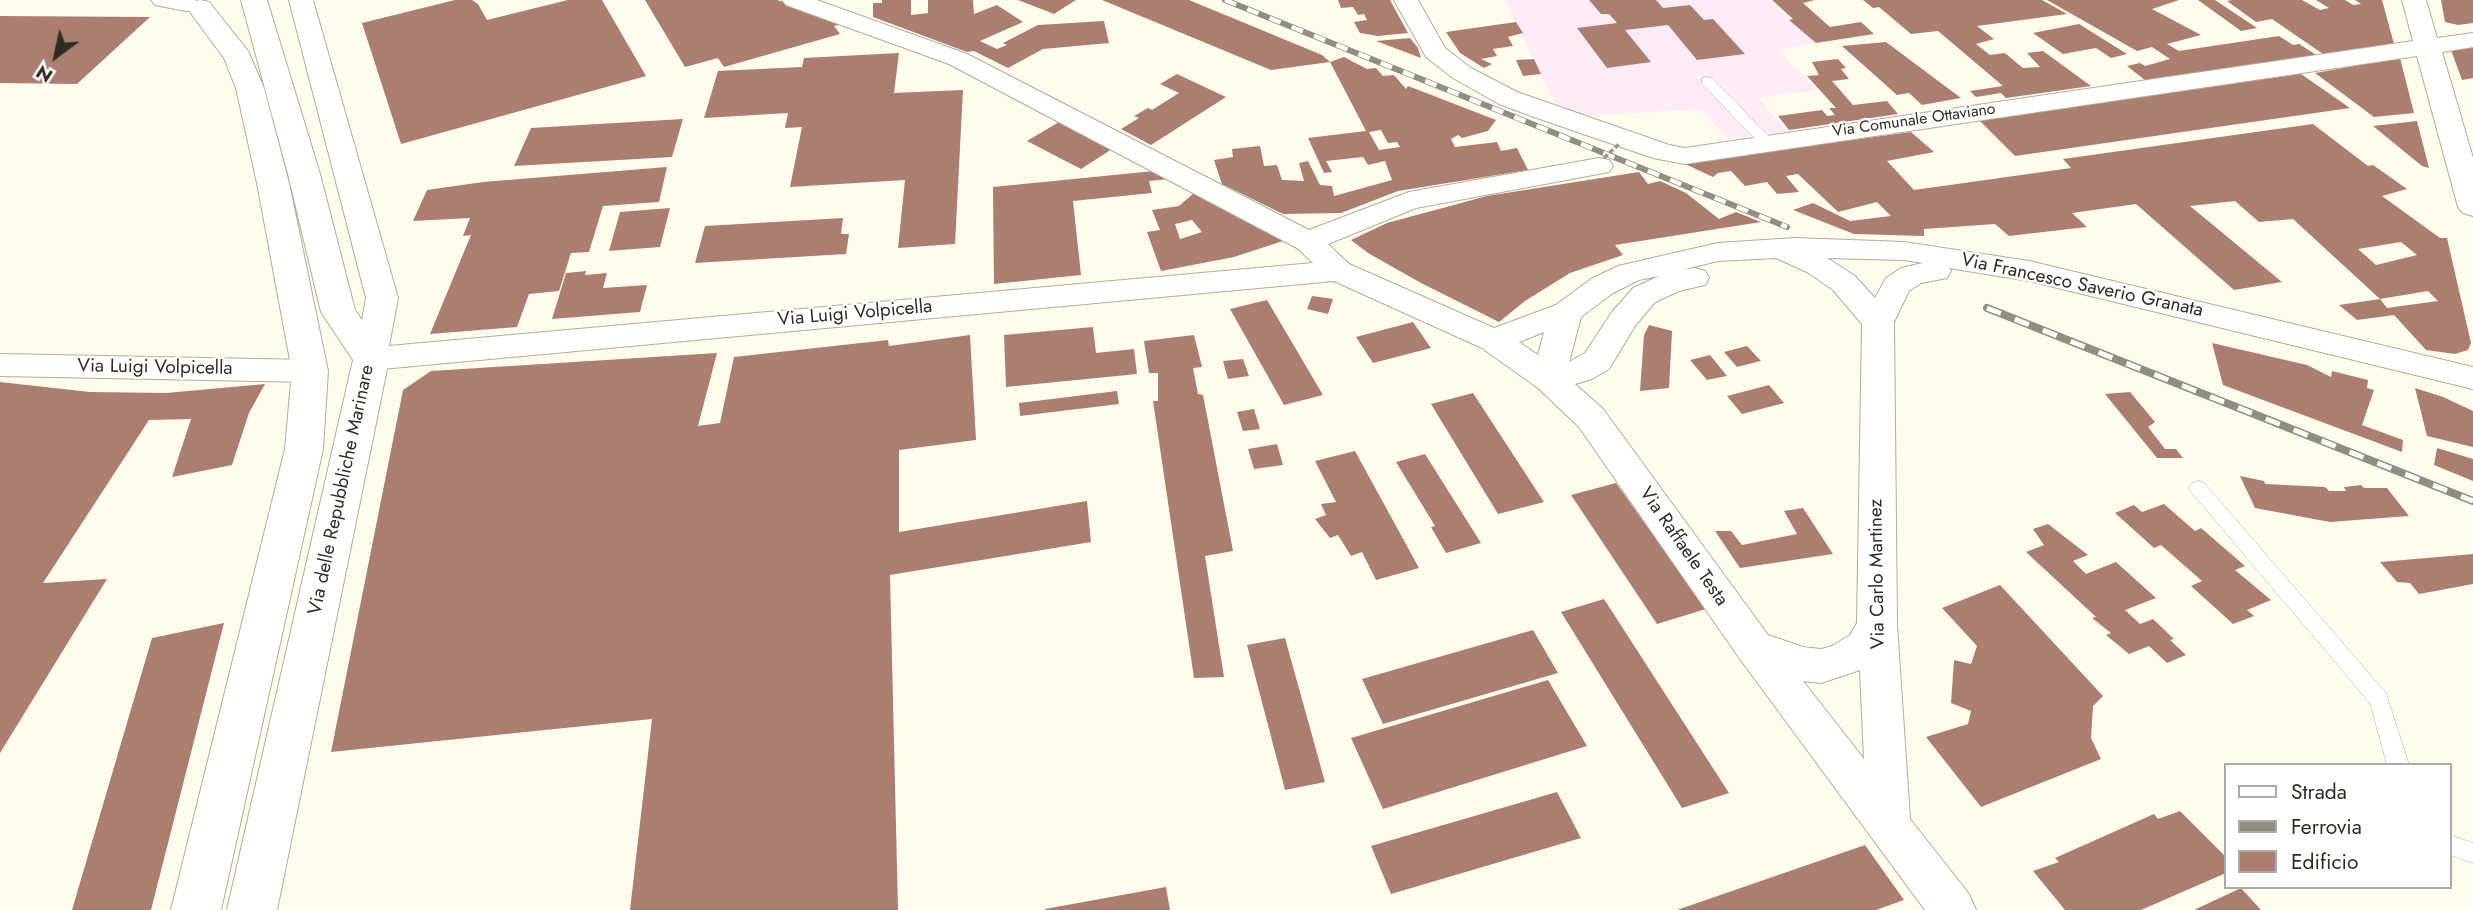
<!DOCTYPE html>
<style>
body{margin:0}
#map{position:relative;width:2473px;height:910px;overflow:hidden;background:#fffcee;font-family:Jost,sans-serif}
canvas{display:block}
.legend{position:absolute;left:2224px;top:763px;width:228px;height:126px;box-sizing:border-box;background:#fff;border:2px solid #ababa7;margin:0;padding:9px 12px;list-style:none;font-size:21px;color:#2e2c23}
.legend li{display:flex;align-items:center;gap:14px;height:35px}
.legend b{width:35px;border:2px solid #ababa7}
.north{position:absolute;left:21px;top:21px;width:70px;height:70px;-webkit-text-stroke:5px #fff;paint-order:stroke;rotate:213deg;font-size:19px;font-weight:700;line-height:28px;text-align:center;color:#2e2c23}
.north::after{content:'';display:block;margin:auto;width:24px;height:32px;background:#2e2c23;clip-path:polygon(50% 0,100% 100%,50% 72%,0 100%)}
</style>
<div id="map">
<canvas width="2473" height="910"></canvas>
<ul class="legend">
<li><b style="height:9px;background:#fff"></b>Strada</li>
<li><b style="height:9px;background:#908e82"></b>Ferrovia</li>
<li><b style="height:19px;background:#ac7d71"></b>Edificio</li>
</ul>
<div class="north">N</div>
</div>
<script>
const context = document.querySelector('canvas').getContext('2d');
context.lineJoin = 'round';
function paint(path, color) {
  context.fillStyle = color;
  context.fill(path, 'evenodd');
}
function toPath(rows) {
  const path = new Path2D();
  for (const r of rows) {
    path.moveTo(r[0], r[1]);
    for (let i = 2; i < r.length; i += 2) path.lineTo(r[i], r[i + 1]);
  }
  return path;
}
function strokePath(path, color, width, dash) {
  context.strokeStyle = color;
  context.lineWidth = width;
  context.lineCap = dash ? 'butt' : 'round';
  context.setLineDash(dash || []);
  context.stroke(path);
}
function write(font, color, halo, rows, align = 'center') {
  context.font = font + ' Jost,sans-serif';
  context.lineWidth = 5;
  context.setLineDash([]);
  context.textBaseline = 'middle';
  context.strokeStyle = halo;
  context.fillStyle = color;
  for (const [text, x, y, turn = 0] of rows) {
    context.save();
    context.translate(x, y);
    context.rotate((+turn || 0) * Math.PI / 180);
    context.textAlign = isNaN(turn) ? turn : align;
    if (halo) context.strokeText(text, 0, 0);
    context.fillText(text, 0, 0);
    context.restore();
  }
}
paint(toPath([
 [1505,0,1767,0,1818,43,1778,50,1816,90,1758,98,1787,131,1728,139,1700,109,1568,117,1558,111]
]), '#fdecf7');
paint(toPath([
 [455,0,472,0,478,4,487,20,568,0,602,0,646,76,401,144,362,23],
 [645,0,777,0,843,24,834,26,840,34,724,67,718,58,685,67],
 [882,0,911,0,911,15,928,13,928,0,973,0,974,14,997,5,1023,22,980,41,997,49,1007,45,1003,43,1038,25,1104,21,1109,43,1043,49,1008,68,974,51,967,52,873,17,873,3,882,3],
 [1018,0,1076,0,1054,14],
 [1102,0,1189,0,1322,55,1330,62,1271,70],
 [1338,0,1390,0,1408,33,1378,36,1360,33,1354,22,1367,20,1364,14,1358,15,1353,7,1341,8],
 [1589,0,1656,0,1663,8,1690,5,1704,20,1713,19,1745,54,1697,60,1668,25,1625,30,1651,62,1607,68,1577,28,1617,23,1609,14,1601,14],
 [1772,0,1815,0,1803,3,1830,27,1861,22,1874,34,1816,43,1789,20,1793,19],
 [1863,0,2042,0,2067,14,1977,26,1994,39,1976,44,1990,55,2005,53,2023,68,2040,67,2027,53,2043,51,2091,86,2006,98,2001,93,1976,97,1970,91,2003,86,1938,31,1911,34,1879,7,1873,8],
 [2047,0,2179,0,2152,9,2201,35,2167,44,2179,51,2279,36,2293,45,2299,44,2318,56,2146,81,2127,66,2140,63,2145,66,2170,59,2152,47,2137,51],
 [2198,0,2215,0,2257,28,2241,31],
 [2232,0,2302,0,2320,10,2329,8,2316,0,2345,0,2353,5,2361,4,2355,0,2382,0,2394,44,2323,54,2272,19,2256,22,2227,1],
 [2441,0,2473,0,2473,23,2458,25,2445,22],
 [0,16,150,17,77,84,0,83],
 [1516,22,1523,33,1508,37,1513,46,1493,49,1497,56,1481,59,1492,64,1484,68,1460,53,1446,32],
 [2079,24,2127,54,2111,58,2096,48,2063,54,2033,33],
 [1410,38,1418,48,1421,58,1376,41],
 [1886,42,1961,98,1922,105,1909,93,1897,95,1842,46],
 [2473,47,2473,78,2462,80,2451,50],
 [899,53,894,93,963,90,955,244,898,248,905,180,790,187,802,127,785,128,788,113,704,118,718,71,802,67,804,58],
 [1344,57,1367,69,1376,68,1383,76,1394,75,1406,89,1408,86,1496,120,1488,131,1462,138,1458,135,1451,139,1455,147,1497,142,1501,151,1517,148,1528,170,1398,191,1341,213,1283,214,1222,184,1214,160,1233,157,1232,149,1260,146,1264,166,1277,165,1282,180,1304,181,1299,163,1308,161,1320,185,1332,186,1334,196,1392,180,1385,161,1368,165,1363,157,1326,161,1332,172,1324,173,1308,138,1366,131,1330,62],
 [1381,130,1388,143,1397,142,1400,147,1379,150,1369,132],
 [2400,58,2414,113,2374,117,2315,73],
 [1534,59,1541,74,1523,76,1516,60],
 [1838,59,1846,68,1841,69,1849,79,1832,81,1853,105,1887,101,1898,114,1789,130,1778,116,1822,110,1827,116,1835,115,1829,108,1836,108,1807,76,1819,75,1812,62],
 [1177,74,1226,97,1151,145,1121,129,1139,118,1134,116,1148,108,1152,110,1179,93,1160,84],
 [2301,74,2350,108,2015,156,1978,119],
 [683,119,672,157,514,166,531,128],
 [2417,121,2429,168,2422,166,2373,126],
 [1059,122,1112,149,1081,169,1027,141],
 [2313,124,2368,166,2373,165,2407,189,2382,196,2440,238,2447,238,2471,343,2468,350,2455,354,2426,350,2394,315,2357,320,2339,305,2380,299,2387,308,2438,301,2428,291,2380,299,2293,219,2259,222,2235,201,2190,206,2282,282,2234,290,2136,204,2072,213,2087,227,2009,236,1995,224,1924,229,1924,236,1854,234,1793,210,1813,203,1850,221,1891,216,1877,202,1838,212,1798,174,1786,176,1799,192,1777,194,1767,182,1745,186,1731,171,1718,173,1713,177,1683,163,1911,132,1934,152,1887,161,1914,190,2071,168,2063,159],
 [2401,242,2417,255,2376,265,2358,249],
 [667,167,659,202,603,206,589,252,571,253,559,291,529,294,517,327,430,334,471,235,463,236,470,218,413,221,427,190,483,182],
 [1154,171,1170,179,1149,181,1152,193,1073,201,1081,275,994,284,993,187],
 [1639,172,1648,184,1660,181,1686,193,1719,219,1736,212,1761,222,1615,245,1623,255,1570,273,1525,301,1499,322,1421,283,1368,253,1351,240,1387,223,1487,196],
 [1194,193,1249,218,1283,241,1234,257,1161,271,1147,232,1160,230,1152,210,1179,206],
 [1192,220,1202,232,1180,239,1175,224],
 [670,208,660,247,609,251,620,212],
 [843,218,841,234,849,234,846,254,695,263,705,226],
 [586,271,585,275,607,273,603,288,647,285,640,312,552,319,566,273],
 [1312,296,1333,299,1328,314,1307,309],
 [1267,300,1323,395,1284,405,1230,309],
 [1413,322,1431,348,1373,363,1356,337],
 [1649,325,1672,331,1669,388,1640,391,1644,335],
 [1093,327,1096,353,1134,349,1137,374,1006,387,1004,335],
 [970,335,976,440,899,450,899,532,1087,501,1091,542,890,575,898,910,630,910,652,719,331,752,403,390,431,371,717,353,698,426,720,423,734,357,888,340,889,346],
 [1194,335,1202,367,1193,368,1198,394,1203,395,1233,551,1205,556,1224,677,1194,678,1153,401,1158,401,1158,373,1149,373,1144,341],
 [2212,343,2307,365,2331,377,2332,371,2368,380,2367,388,2374,390,2362,425,2403,440,2402,452,2223,385],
 [1747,346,1761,361,1737,367,1724,352],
 [1710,355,1727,376,1707,380,1690,360],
 [1243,359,1249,376,1228,379,1223,361],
 [0,382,90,392,166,393,265,384,249,413,232,465,172,477,191,419,149,420,43,583,107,579,0,753],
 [1769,385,1784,403,1742,414,1727,396],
 [2415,388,2443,397,2473,411,2473,447,2427,436],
 [1117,391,1119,404,1020,416,1019,403],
 [2130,392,2155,422,2148,427,2165,449,2176,449,2183,458,2157,458,2105,394],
 [1473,393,1544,502,1498,514,1431,404],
 [1254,409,1260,429,1243,431,1237,412],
 [1277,444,1283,465,1254,469,1248,449],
 [2437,448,2473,459,2473,481,2434,465],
 [1355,451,1419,568,1376,580,1362,552,1351,556,1338,535,1330,538,1315,519,1326,515,1321,504,1336,502,1315,461],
 [1425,454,1481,543,1446,553,1431,527,1435,526,1396,462],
 [2240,476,2264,481,2265,484,2325,487,2329,491,2346,491,2344,487,2361,485,2364,488,2387,488,2409,516,2330,522,2255,508],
 [1616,483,1706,609,1657,624,1571,495],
 [2164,504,2195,531,2201,528,2245,566,2235,570,2271,600,2247,610,2254,616,2233,624,2191,586,2202,581,2161,545,2154,548,2115,513,2134,505,2142,512],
 [1803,508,1833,554,1740,568,1715,531,1731,531,1742,545,1797,534,1784,511],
 [2048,524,2088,555,2073,561,2086,574,2116,562,2156,598,2125,610,2140,624,2153,619,2174,639,2170,640,2186,655,2167,663,2149,646,2129,654,2106,635,2111,633,2092,618,2096,617,2026,552,2044,545,2033,529],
 [2473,554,2473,584,2419,594,2410,583,2397,582,2380,562],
 [2000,585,2103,696,2093,706,2091,738,2101,759,1981,807,1926,737,1968,724,1971,711,1951,703,1954,660,1971,664,1977,646,1942,608],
 [1604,599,1729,793,1682,808,1561,612],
 [224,623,151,910,72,910,152,638],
 [1533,630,1558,673,1383,724,1362,679],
 [1285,638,1325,782,1285,790,1247,645],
 [1548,680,1587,746,1383,809,1351,738],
 [1557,792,1581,838,1391,894,1371,846],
 [2180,811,2226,857,2226,873,2141,910,2065,910,2033,871,2059,862,2055,858,2154,814,2158,819],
 [1865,845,1904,900,1876,910,1677,910],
 [1166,887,1170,910,1045,910,1045,909],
 [2241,888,2261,910,2194,910]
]), '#ac7d71');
const lane = toPath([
 [1707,77,1712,78,1772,140,1772,146,1762,146,1702,84,1702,78,1707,77],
 [2198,481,2204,483,2386,693,2409,765,2387,765,2370,703,2192,493,2189,488,2192,483,2198,481],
 [2450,835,2473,843,2473,863,2450,855,2450,835]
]);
const street = toPath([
 [151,0,195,0,198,4,195,9,186,11,155,5,151,0],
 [289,0,313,0,398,298,389,346,1313,263,1297,248,949,64,786,5,782,0,817,0,967,54,1309,230,1409,192,1599,158,1609,160,1613,166,1609,172,1416,208,1328,244,1349,264,1494,328,1556,305,1591,279,1618,266,1718,243,1795,238,1904,242,2029,261,2473,367,2473,389,2029,281,1949,268,1951,271,1947,278,1921,283,1909,291,1894,322,1897,625,1910,819,1969,894,1976,910,1925,910,1740,659,1579,427,1538,388,1482,348,1334,281,371,370,359,367,355,359,366,298,289,0],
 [1776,258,1809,273,1833,290,1862,324,1857,623,1850,635,1832,646,1821,649,1803,647,1768,635,1603,409,1575,384,1592,379,1609,369,1635,326,1655,302,1679,291,1705,285,1709,278,1705,271,1694,268,1681,270,1718,261,1776,258],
 [1827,258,1904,260,1923,263,1901,268,1886,278,1875,298,1855,276,1827,258],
 [1659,276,1633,288,1612,312,1585,353,1569,362,1581,317,1613,293,1639,280,1659,276],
 [1544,332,1538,355,1519,342,1544,332],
 [1860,670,1864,759,1803,681,1821,683,1860,670],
 [1394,0,1418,0,1445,48,1471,68,1517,92,1669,145,1685,148,2413,41,2402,0,2426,0,2437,38,2473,33,2473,47,2442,52,2473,158,2473,216,2463,213,2458,207,2417,56,1685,164,1653,158,1534,117,1499,104,1453,78,1426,57,1394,0],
 [0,354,310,360,322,363,326,371,322,379,310,382,0,376,0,354]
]);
const secondary = toPath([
 [200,0,209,2,248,51,264,88,289,183,328,371,323,449,221,910,171,910,285,449,292,371,257,183,236,88,224,58,187,8,191,2,200,0],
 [241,0,267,0,320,174,355,310,389,359,277,910,227,910,353,360,321,312,288,174,241,0]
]);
strokePath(lane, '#b2ad97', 1);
strokePath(street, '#b2ad97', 2);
strokePath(secondary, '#b2ad97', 2);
paint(lane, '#fff');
paint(street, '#fff');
paint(secondary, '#fff');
const railFar1 = toPath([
 [1225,0,1787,227]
]);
const rail = toPath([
 [1987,308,2473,501]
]);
strokePath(railFar1, '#908e82', 6);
strokePath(rail, '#908e82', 8);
strokePath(railFar1, '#fff', 4.5, [12]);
strokePath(rail, '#fff', 5, [15]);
strokePath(toPath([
 [1604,158,1619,144]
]), '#9c9a8e', 3.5, [5, 2.5]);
write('16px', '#2e2c23', '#fff', [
 ["Via Comunale Ottaviano",1914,121,-8]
]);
write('19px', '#2e2c23', '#fff', [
 ["Via Francesco Saverio Granata",2082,286,12],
 ["Via Luigi Volpicella",855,314,-5],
 ["Via Luigi Volpicella",155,368,1],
 ["Via delle Repubbliche Marinare",342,490,-78],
 ["Via Raffaele Testa",1683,547,55],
 ["Via Carlo Martinez",1878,574,-91]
]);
</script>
